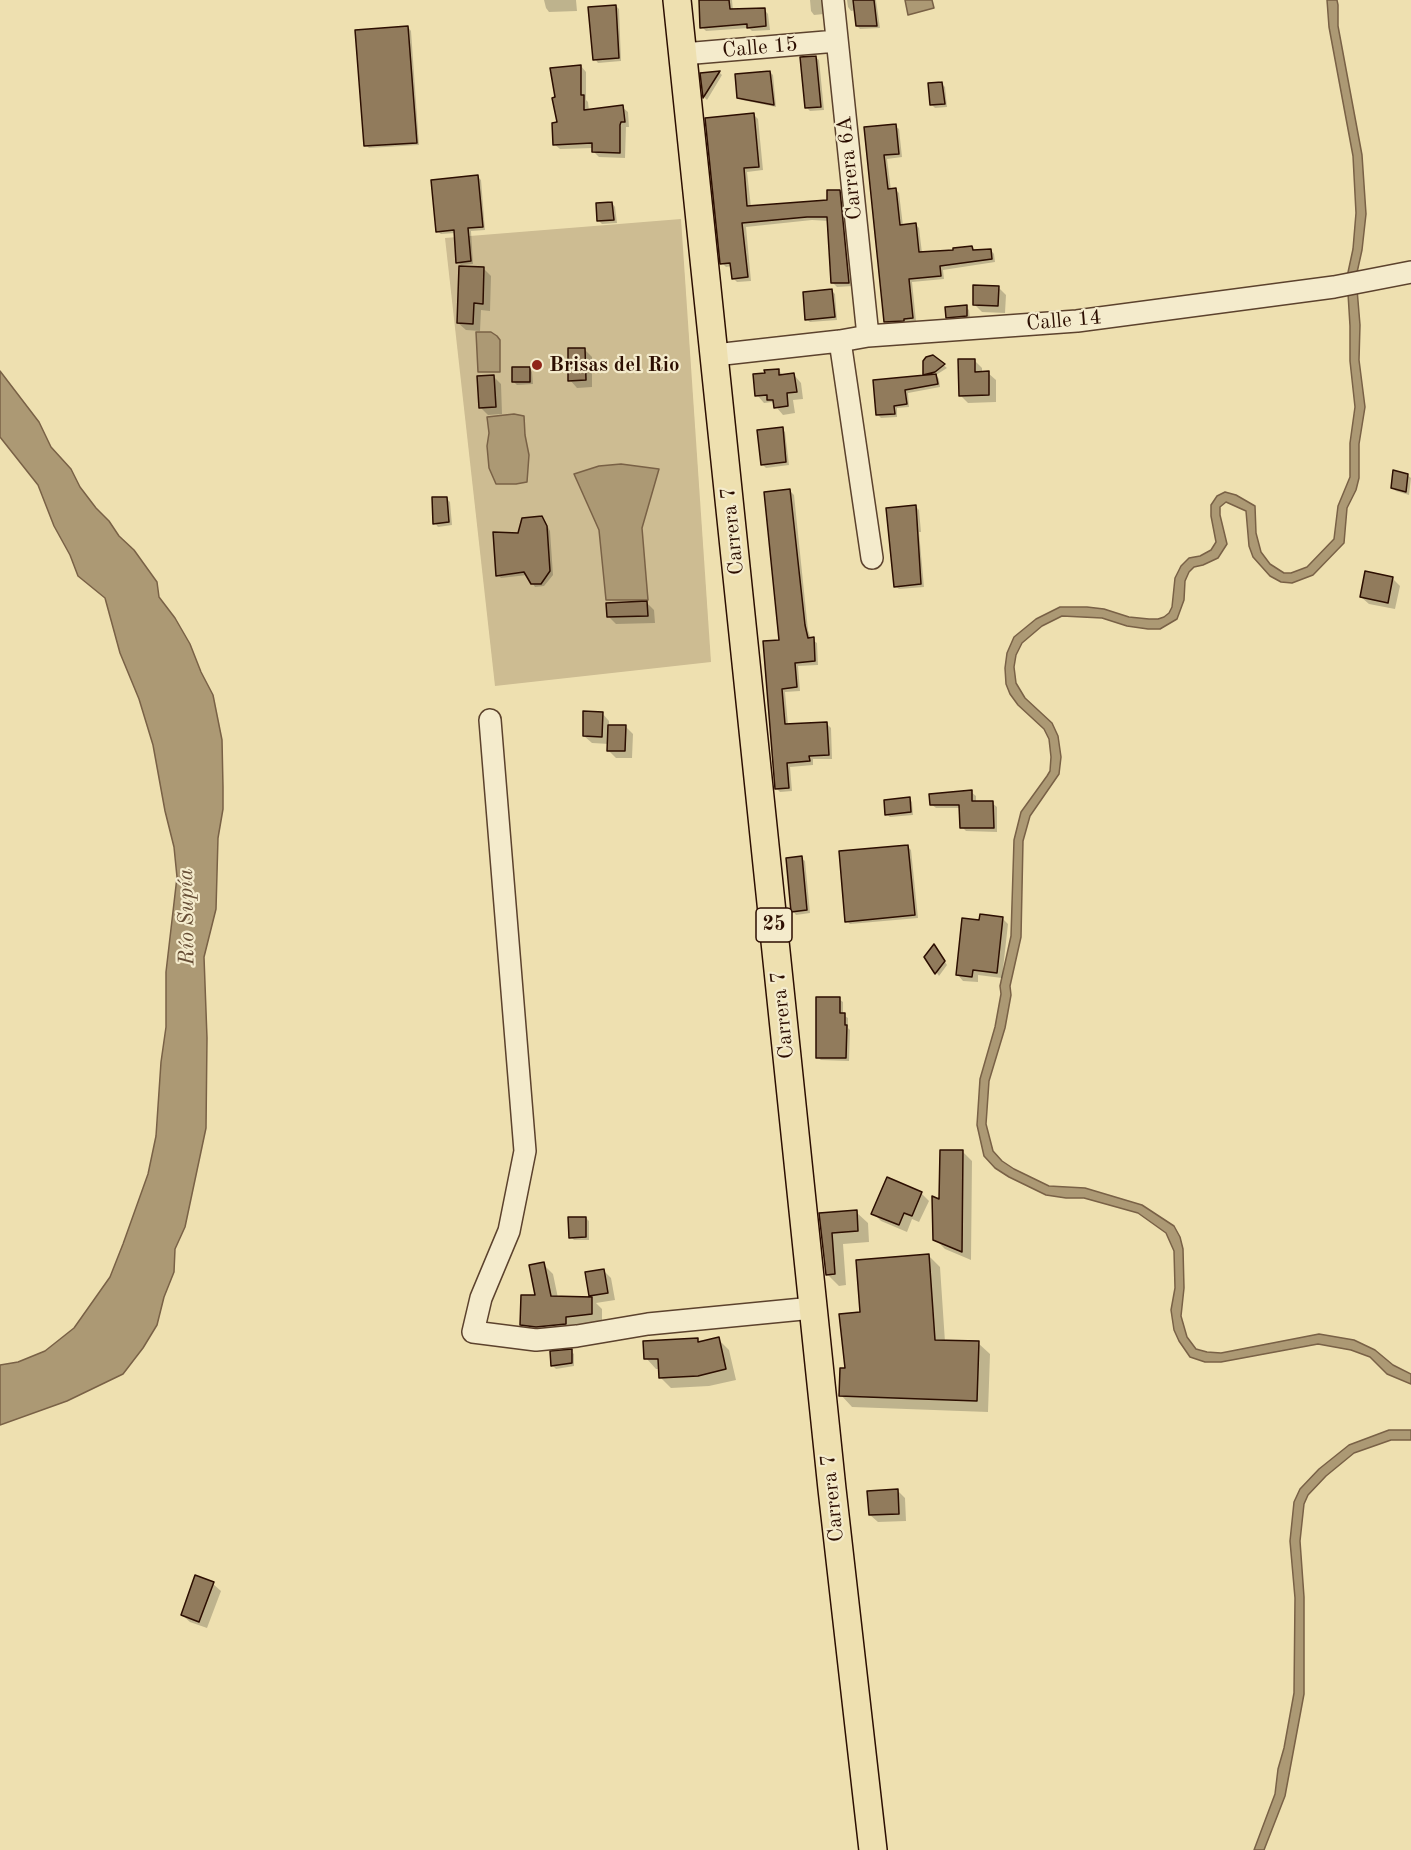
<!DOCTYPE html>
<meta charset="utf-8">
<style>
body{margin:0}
canvas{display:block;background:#eee0b0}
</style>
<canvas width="1411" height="1850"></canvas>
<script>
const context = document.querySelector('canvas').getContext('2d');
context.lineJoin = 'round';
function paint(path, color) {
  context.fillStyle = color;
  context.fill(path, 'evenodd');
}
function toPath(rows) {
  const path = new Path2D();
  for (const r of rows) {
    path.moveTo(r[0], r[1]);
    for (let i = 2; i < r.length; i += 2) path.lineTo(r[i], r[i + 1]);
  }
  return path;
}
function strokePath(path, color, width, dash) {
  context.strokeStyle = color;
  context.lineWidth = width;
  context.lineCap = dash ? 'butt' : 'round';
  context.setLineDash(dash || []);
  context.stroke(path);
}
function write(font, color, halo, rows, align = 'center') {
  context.font = font + ' "Old Standard TT",serif';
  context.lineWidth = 4.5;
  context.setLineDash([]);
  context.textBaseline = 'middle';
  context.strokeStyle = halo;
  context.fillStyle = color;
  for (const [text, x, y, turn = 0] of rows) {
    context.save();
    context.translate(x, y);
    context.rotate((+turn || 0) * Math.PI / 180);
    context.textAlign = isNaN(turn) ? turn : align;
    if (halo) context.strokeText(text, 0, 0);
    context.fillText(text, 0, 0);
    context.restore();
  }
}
paint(toPath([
 [681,219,711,662,495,686,445,238]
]), '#cdbc92');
const water = toPath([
 [905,0,932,0,934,8,908,15,905,0],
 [1327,0,1337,0,1338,5,1338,26,1362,155,1366,214,1362,250,1356,277,1360,325,1359,360,1365,407,1359,444,1359,478,1356,490,1347,508,1344,543,1313,575,1292,583,1281,582,1270,576,1253,557,1249,546,1246,511,1226,502,1220,507,1220,515,1227,544,1218,558,1203,565,1194,567,1189,572,1185,581,1184,600,1177,619,1160,629,1148,629,1127,626,1102,618,1062,616,1042,626,1022,643,1016,655,1014,667,1016,683,1025,698,1052,723,1058,736,1061,757,1059,774,1030,816,1023,841,1021,937,1010,986,1011,995,1005,1028,989,1081,986,1124,993,1151,1002,1161,1014,1169,1049,1186,1085,1188,1142,1205,1174,1226,1180,1237,1183,1249,1184,1288,1181,1316,1187,1337,1196,1349,1207,1352,1221,1353,1319,1334,1354,1340,1375,1350,1393,1365,1411,1374,1411,1384,1387,1374,1370,1357,1351,1350,1318,1344,1221,1362,1205,1362,1190,1357,1179,1341,1174,1330,1171,1310,1175,1288,1174,1251,1166,1233,1138,1213,1084,1198,1066,1198,1046,1195,1009,1177,995,1168,984,1156,977,1125,980,1079,995,1027,1001,994,1000,986,1011,936,1014,840,1021,812,1047,776,1050,771,1051,757,1049,739,1044,729,1018,705,1010,694,1006,684,1005,668,1007,653,1014,637,1036,619,1060,607,1087,607,1104,609,1129,617,1149,619,1158,619,1164,617,1169,613,1172,607,1175,578,1181,566,1189,558,1200,556,1211,550,1216,542,1211,516,1211,505,1217,496,1225,492,1236,495,1255,506,1256,533,1261,552,1270,564,1284,573,1291,573,1307,567,1334,539,1338,506,1350,477,1350,443,1355,407,1350,361,1350,326,1347,277,1353,249,1356,213,1353,156,1329,27,1327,0],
 [476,332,491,332,497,336,500,340,500,372,478,372,476,332],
 [0,371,39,422,51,447,71,469,80,487,96,508,109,521,119,536,134,550,157,582,159,597,175,618,190,644,201,672,213,695,222,740,223,787,223,809,218,838,216,909,204,957,207,1038,206,1128,185,1227,175,1249,174,1272,164,1297,157,1325,143,1348,123,1374,67,1401,0,1425,0,1365,18,1362,45,1351,74,1328,110,1277,123,1244,148,1174,156,1136,161,1062,166,1027,166,972,177,877,174,847,165,811,153,745,139,699,120,653,105,598,78,576,70,555,54,526,38,485,0,437,0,371],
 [514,414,524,416,525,435,529,455,527,482,516,484,496,484,489,468,487,446,489,433,487,417,514,414],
 [621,464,659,469,642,528,648,600,606,600,599,530,574,474,599,466,621,464],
 [1389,1430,1411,1430,1411,1440,1391,1440,1354,1453,1326,1476,1308,1495,1304,1504,1300,1541,1304,1597,1304,1694,1285,1796,1264,1850,1254,1850,1275,1794,1278,1769,1284,1748,1294,1693,1295,1598,1290,1541,1294,1502,1300,1489,1319,1469,1349,1445,1389,1430]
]);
paint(water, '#ac9974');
strokePath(water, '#796146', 1.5);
paint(toPath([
 [544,0,576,0,577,11,549,12,546,8],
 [700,0,732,0,733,11,764,9,768,14,770,30,752,31,749,28,706,31,702,27],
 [810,0,825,0,823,5,824,14,814,15,811,11],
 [847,0,876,0,880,28,860,29,857,26,856,10,851,11,848,7],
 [616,6,619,9,621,61,598,63,595,59],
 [408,27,411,31,419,145,369,148,366,145],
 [815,57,819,60,824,110,810,111,807,108],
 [581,66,586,72,586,100,588,102,589,111,622,107,628,112,629,127,626,127,625,158,599,157,594,152,594,148,560,149,554,144,558,124],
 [719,72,722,75,707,100,705,98,702,74],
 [770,72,773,75,776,107,742,100,739,97],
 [942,84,945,87,947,107,935,108,932,105],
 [754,115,758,119,763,170,747,172,751,207,828,201,839,191,844,195,853,286,837,287,833,283,829,221,812,220,746,227,751,281,737,282,733,278,732,266,726,267,722,263],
 [895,126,899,129,902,157,887,159,891,190,896,190,899,193,903,226,916,225,919,228,922,253,955,252,971,248,975,251,991,250,994,254,995,262,943,270,944,279,912,282,916,321,889,325,885,321,866,129],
 [478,177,481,180,485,230,471,231,473,264,461,265,458,262,455,233,441,234,437,231],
 [612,203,615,207,617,223,602,224,599,221],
 [483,268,491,276,490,311,481,310,480,331,466,330,458,323],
 [998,287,1006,295,1005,313,982,312,974,304],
 [832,291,835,294,837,320,810,322,806,319],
 [966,307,969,310,970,319,951,320,947,317],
 [584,349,592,357,592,387,577,388,570,380],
 [935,358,947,368,936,375,939,379,940,387,908,393,909,407,897,408,897,417,881,418,878,415,874,381,926,377,924,374],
 [974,360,982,368,982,373,988,373,996,380,996,402,968,403,960,395],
 [529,368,532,372,533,384,517,385,514,382],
 [778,370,784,376,794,375,801,383,803,399,793,400,795,413,783,415,772,402,764,403,757,395,766,375],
 [494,377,501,384,502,414,488,415,480,407],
 [782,429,785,432,789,465,766,468,762,464],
 [1407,475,1411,478,1409,495,1396,491,1392,488],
 [790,491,794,495,808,630,811,639,817,643,818,665,798,666,800,691,785,692,788,725,827,724,831,728,832,759,813,759,813,765,790,767,792,791,780,792,776,788,781,641],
 [447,499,450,502,452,525,438,527,435,523],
 [915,506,919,510,921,532,919,532,924,587,899,589,895,586],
 [545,521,550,531,553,575,544,586,535,587,527,575,501,578,498,575,519,534],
 [1392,578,1400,586,1395,609,1369,604,1361,597],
 [647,603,654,610,655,623,616,624,608,616],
 [602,713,609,721,609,726,625,726,633,734,632,758,616,758,609,751,609,744,592,743,584,736],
 [971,792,976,796,976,803,992,803,997,807,997,832,966,831,962,827,961,808,936,808,931,804],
 [909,798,912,802,913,815,890,817,886,814],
 [908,847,911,850,918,918,850,924,847,921],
 [801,858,805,861,810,913,796,915,793,911],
 [1002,918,1008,924,1002,978,978,975,978,982,963,981,958,975,980,922],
 [937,949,947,965,939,976,926,957],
 [839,999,843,1002,843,1015,848,1018,848,1028,850,1030,849,1061,821,1060,817,1057],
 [962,1151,972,1161,971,1260,945,1249,935,1239,941,1202],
 [921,1193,929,1201,919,1222,912,1219,907,1232,881,1221,873,1213],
 [856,1212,868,1223,869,1242,843,1244,846,1285,839,1286,827,1274,821,1214],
 [586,1218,589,1221,589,1240,574,1240,571,1237],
 [929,1256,940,1267,945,1342,978,1343,990,1354,988,1412,852,1407,841,1395,862,1314],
 [543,1264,553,1274,558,1298,593,1299,590,1296,604,1271,611,1278,615,1300,596,1303,602,1309,602,1324,532,1335,522,1325,537,1297],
 [718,1339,729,1350,736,1380,709,1386,671,1388,660,1377,660,1369,656,1369,646,1358,697,1340,701,1343],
 [571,1351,574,1354,574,1366,556,1369,552,1365],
 [898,1491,905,1498,906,1521,878,1522,870,1515],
 [213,1584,221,1591,207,1628,190,1622,182,1615]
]), '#0003');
const building = toPath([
 [699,0,729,0,730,9,765,8,766,26,747,28,747,24,700,28,699,0],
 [853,0,874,0,877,26,856,26,853,0],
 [616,5,619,58,593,60,588,7,616,5],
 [408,26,417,143,364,146,355,30,408,26],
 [816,56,821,107,805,108,800,57,816,56],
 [581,65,581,95,584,95,584,110,623,105,625,122,621,122,620,125,620,153,592,152,592,143,553,145,552,123,557,122,552,98,555,97,550,68,581,65],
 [720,71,703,98,700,73,720,71],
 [770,71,774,105,737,98,735,74,770,71],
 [942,82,945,104,930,105,928,83,942,82],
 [754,113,759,167,744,168,747,206,827,200,827,190,840,190,849,283,831,283,827,217,807,217,742,223,748,277,732,279,730,263,720,264,705,118,754,113],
 [896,124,899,154,884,155,888,189,896,188,900,225,916,223,919,252,953,250,953,248,972,246,973,250,991,249,992,259,940,266,941,276,909,279,913,318,904,319,904,321,884,322,864,127,896,124],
 [478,175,483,227,468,228,471,261,456,263,454,230,436,232,431,180,478,175],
 [612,202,614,220,597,221,596,203,612,202],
 [459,266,484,267,483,304,474,303,473,324,457,323,459,266],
 [973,285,999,286,998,306,973,305,973,285],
 [832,289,835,317,805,320,803,292,832,289],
 [967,305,967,316,946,318,945,307,967,305],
 [568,348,585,348,586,380,568,381,568,348],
 [933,355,945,364,935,372,923,375,923,361,926,357,933,355],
 [958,359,975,359,975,372,989,371,989,395,959,396,958,359],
 [512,367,530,367,530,382,512,382,512,367],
 [779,369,779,375,794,373,797,392,787,393,788,406,774,408,773,400,767,400,767,395,755,396,753,374,765,373,764,370,779,369],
 [936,374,938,384,905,390,907,404,894,406,895,414,876,415,873,380,936,374],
 [494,375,496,407,479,408,477,376,494,375],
 [783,427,786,462,761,465,757,430,783,427],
 [1393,470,1408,474,1406,492,1391,488,1393,470],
 [790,489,805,625,808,638,814,637,815,661,795,663,797,687,782,689,785,724,827,722,829,755,809,756,810,761,787,763,789,788,775,789,763,641,779,640,764,492,790,489],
 [432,497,447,497,449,522,433,524,432,497],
 [916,505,921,584,894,587,886,508,916,505],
 [542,516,547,526,550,571,541,584,531,584,524,572,496,576,493,532,518,533,522,518,542,516],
 [1365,571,1393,577,1388,603,1360,597,1365,571],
 [647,601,648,616,607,617,606,603,647,601],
 [583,711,603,712,602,737,583,736,583,711],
 [608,725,626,725,625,751,607,751,608,725],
 [972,790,972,801,993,801,994,828,960,828,959,805,930,805,929,794,972,790],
 [910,797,911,812,885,815,884,800,910,797],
 [908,845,915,915,845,922,839,851,908,845],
 [802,856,807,910,791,912,786,858,802,856],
 [980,914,1003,917,997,973,973,970,972,977,956,975,962,918,979,920,980,914],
 [934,944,945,961,935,974,924,957,934,944],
 [816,997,840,997,840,1013,845,1013,845,1025,847,1025,846,1058,816,1058,816,997],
 [940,1150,963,1150,962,1252,933,1240,932,1196,939,1199,940,1150],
 [887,1177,922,1192,912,1216,904,1213,899,1225,871,1214,887,1177],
 [857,1210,858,1231,832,1233,835,1274,826,1275,819,1213,857,1210],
 [568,1217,586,1217,586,1237,569,1238,568,1217],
 [929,1254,935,1340,979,1341,977,1401,839,1396,840,1368,845,1368,839,1314,860,1312,856,1260,929,1254],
 [544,1262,551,1296,592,1297,592,1314,566,1317,566,1324,536,1327,520,1325,521,1295,535,1295,529,1265,544,1262],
 [604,1269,608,1293,589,1296,585,1272,604,1269],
 [719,1337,726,1369,698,1376,659,1378,658,1359,644,1359,643,1341,698,1338,698,1342,719,1337],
 [572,1349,572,1363,551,1366,550,1351,572,1349],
 [898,1489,899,1514,869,1515,867,1491,898,1489],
 [195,1575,214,1582,199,1622,181,1615,195,1575]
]);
paint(building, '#917b5c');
strokePath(building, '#2c0e01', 1.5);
const minor = toPath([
 [833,0,868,336],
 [683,54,837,41],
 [840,341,872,558],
 [715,355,840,341,868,336,1077,321,1334,287,1411,272],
 [490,720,525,1151,509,1231,481,1298,473,1332,536,1340,577,1336,648,1324,813,1308]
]);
const major = toPath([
 [677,0,832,1489,873,1850]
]);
strokePath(minor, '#5c422d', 24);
strokePath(major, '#2c0e01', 30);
strokePath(minor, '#f4ebcc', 21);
strokePath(major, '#eee0b0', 27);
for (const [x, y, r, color] of [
 [537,365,6,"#8f2418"]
]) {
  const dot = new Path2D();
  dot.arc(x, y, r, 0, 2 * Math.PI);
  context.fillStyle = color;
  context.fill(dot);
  strokePath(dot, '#f4ebcc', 2);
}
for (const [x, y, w] of [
 [774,925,36]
]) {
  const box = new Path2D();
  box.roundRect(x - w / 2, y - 17, w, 34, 4.5);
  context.fillStyle = '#f4ebcc';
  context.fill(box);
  strokePath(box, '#2c0e01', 1.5);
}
write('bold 20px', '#2c0e01', null, [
 ["25",774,925]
]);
write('21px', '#2c0e01', '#f4ebcc', [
 ["Calle 15",760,48,-5],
 ["Carrera 6A",850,168,-96],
 ["Calle 14",1064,321,-5],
 ["Carrera 7",733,531,-96],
 ["Carrera 7",783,1015,-96],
 ["Carrera 7",833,1498,-96]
]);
write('bold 21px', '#2c0e01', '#f4ebcc', [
 ["Brisas del Rio",549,365]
], 'left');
write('italic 22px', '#664d35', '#f4ebcc', [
 ["Río Supía",187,917,-91]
]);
</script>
